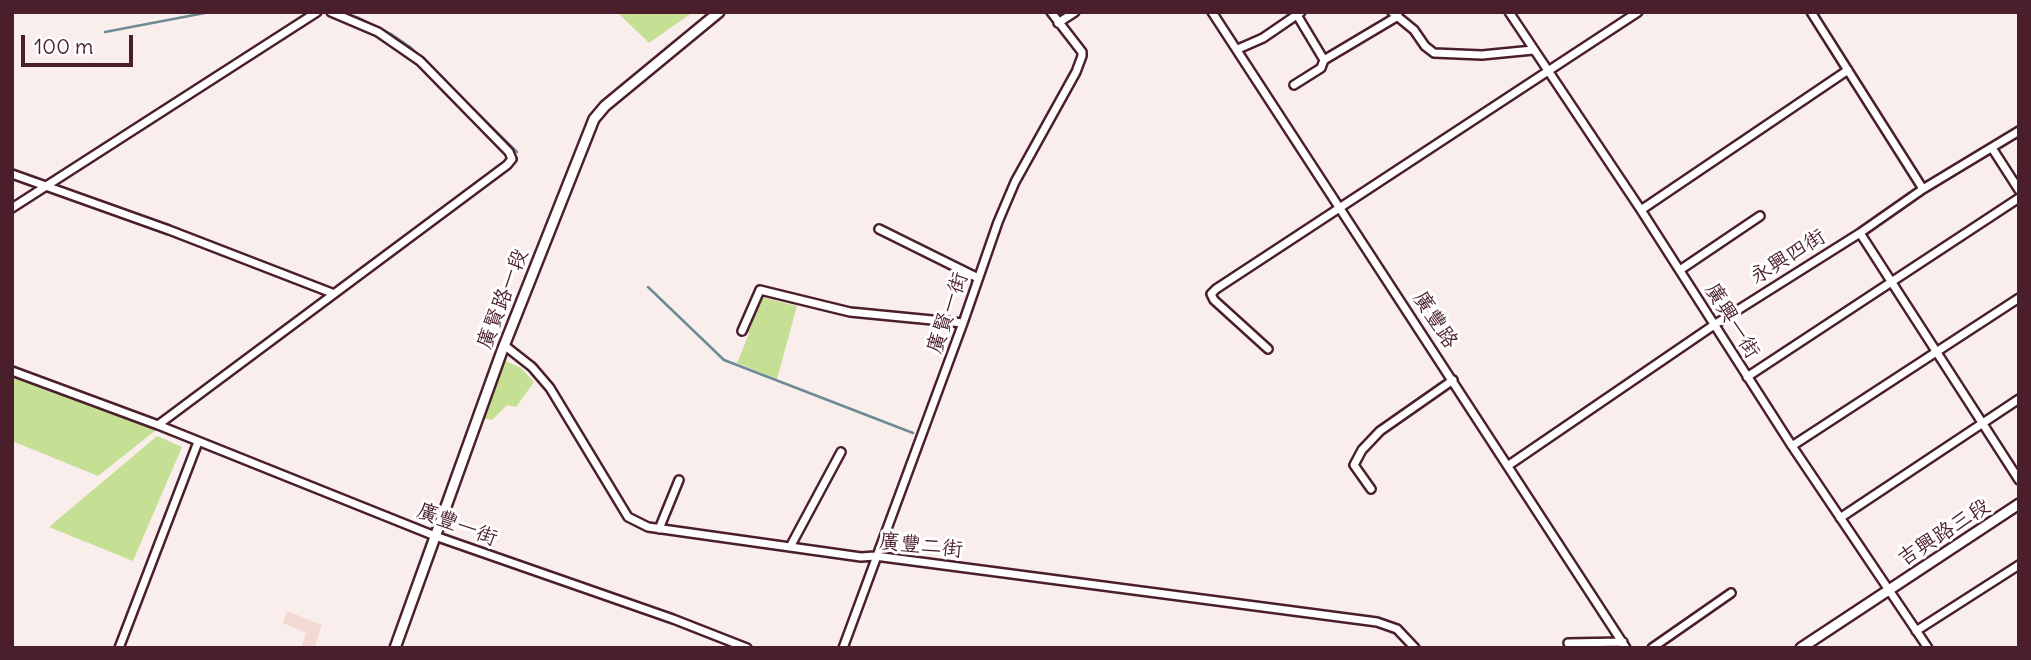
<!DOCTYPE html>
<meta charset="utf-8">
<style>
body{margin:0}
#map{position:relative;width:2031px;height:660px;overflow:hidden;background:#f9eeeb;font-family:Delius,sans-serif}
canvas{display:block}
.frame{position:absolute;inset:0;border:14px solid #4a1f2b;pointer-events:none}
.scale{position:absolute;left:21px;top:35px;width:112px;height:32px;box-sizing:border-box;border:4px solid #4a1f2b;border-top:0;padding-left:9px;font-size:21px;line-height:24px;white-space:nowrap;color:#4a1f2b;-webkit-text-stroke:5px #fff;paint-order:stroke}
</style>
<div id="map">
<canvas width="2031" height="660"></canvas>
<div class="frame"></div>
<div class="scale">100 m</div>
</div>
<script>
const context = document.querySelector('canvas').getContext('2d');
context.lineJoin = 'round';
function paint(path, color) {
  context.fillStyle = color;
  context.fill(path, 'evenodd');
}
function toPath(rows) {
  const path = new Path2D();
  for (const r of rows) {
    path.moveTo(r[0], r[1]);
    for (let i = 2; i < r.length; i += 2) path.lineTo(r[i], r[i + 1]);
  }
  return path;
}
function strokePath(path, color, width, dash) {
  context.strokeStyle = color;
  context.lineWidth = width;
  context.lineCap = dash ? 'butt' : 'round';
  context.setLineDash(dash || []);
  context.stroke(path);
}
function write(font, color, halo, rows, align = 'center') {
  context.font = font + ' Delius,"LXGW WenKai TC",sans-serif';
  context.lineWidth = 6;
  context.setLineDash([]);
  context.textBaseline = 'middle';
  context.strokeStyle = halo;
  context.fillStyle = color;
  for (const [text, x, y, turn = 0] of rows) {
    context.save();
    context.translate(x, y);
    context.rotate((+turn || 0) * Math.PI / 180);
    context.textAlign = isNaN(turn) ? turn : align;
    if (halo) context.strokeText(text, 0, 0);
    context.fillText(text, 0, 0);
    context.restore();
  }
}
paint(toPath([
 [287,611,322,625,314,648,301,648,306,633,283,623]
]), '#f2dad3');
paint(toPath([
 [617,12,693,12,649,43],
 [760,297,797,306,777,379,737,363,749,334,747,329],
 [504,360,521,368,534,382,516,407,507,405,492,420,482,418],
 [12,377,156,430,98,476,12,441],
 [157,436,182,447,133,561,49,527]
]), '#c5df95');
strokePath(toPath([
 [341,12,359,18,391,34,410,47,517,152],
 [105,32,210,12],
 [648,287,724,360,913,433]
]), '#6c8b95', 2.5);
const minor = toPath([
 [1212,12,1626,648],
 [1392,12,1414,30,1425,46,1434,53,1482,55,1533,50],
 [1509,12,1641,210,1792,446,1928,648],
 [1811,12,1923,189],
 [1297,15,1324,60],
 [1058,23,1075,12],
 [1238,49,1263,38,1301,12],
 [1294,85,1321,68,1324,60,1398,16],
 [1992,148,2019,190],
 [12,174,169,230,332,293],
 [12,208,317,12],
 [1641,210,1848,70],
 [879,229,978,278],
 [1860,233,2019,480],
 [1680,270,1760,216],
 [742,331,760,290,850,312,963,323],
 [504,345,532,367,550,388,628,517,648,527,861,557,875,556,1377,622,1397,629,1415,648],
 [1268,349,1214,300,1211,294,1216,289,1638,12],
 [12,371,158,425,435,536,673,619,747,648],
 [1747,377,2019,198],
 [158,425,507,165,512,159,509,152,420,61,378,32,331,12],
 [1792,446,2019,298],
 [1509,465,1714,325,1860,233,1923,189,2019,131],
 [1371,489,1354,465,1362,450,1380,431,1453,380],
 [1840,518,2019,399],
 [659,529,679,480],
 [790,547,841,452],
 [1916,631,2019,565],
 [1568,643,1623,642],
 [119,648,198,442],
 [843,648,963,323,998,222,1015,182,1076,72,1082,56,1082,52,1051,12],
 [1652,648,1731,593]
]);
const tertiary = toPath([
 [395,648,502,351,594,119,605,106,719,12],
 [1801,648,2019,504]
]);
strokePath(minor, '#4a1f2b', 12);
strokePath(tertiary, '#4a1f2b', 14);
strokePath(minor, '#fff', 7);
strokePath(tertiary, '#fff', 9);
write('21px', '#4a1f2b', '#fff', [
 ["永興四街",1788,257,-32],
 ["廣賢路一段",503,299,-69],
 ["廣賢一街",948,313,-71],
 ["廣豐路",1435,320,57],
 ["廣興一街",1732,321,58],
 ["廣豐一街",457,525,21],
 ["吉興路三段",1944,533,-33],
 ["廣豐二街",921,546,6]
]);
</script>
